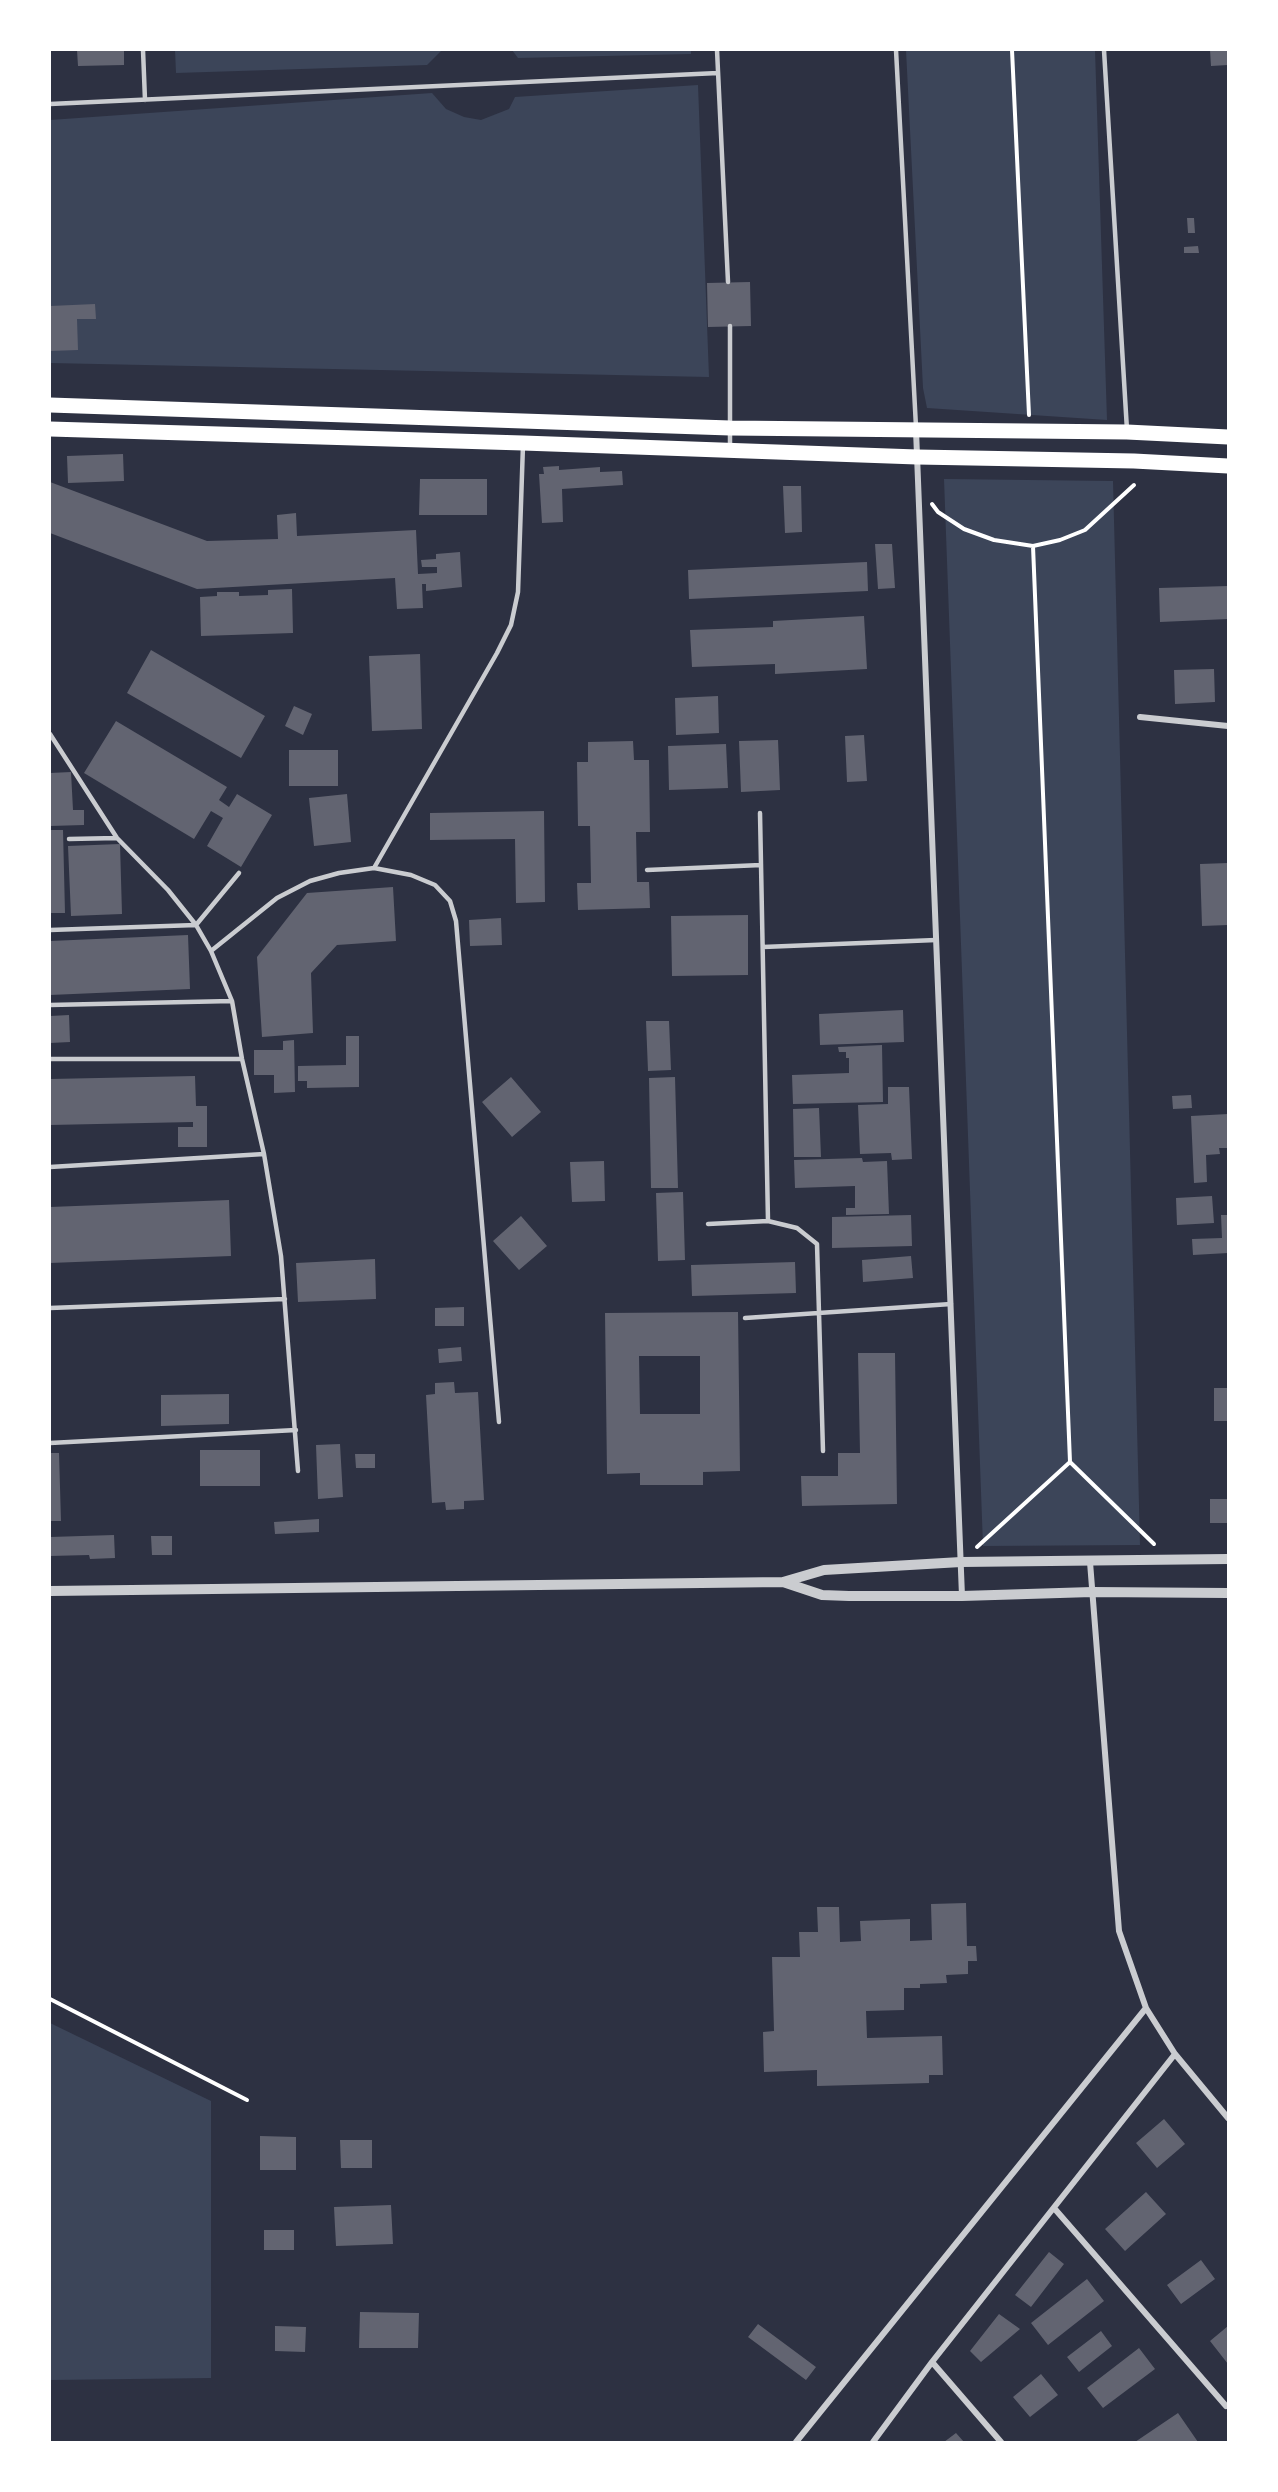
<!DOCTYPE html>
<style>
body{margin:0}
#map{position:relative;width:1278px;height:2492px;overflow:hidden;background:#2d3142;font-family:Arial,sans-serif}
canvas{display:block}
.frame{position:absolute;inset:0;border:51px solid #fff;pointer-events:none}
</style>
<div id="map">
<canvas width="1278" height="2492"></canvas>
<div class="frame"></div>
</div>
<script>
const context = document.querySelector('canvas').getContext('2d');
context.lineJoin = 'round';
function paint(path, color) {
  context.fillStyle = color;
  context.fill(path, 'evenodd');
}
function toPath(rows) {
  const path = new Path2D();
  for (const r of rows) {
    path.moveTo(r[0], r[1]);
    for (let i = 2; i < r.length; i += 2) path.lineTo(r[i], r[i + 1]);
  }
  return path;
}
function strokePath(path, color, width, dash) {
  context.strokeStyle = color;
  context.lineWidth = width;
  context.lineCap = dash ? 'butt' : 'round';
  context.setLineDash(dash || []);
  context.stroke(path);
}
paint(toPath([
 [175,50,442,50,427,65,176,73],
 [512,50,691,50,691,54,518,58],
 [906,50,1095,50,1107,420,927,408,923,388],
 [698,85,709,377,50,363,50,120,432,93,446,109,464,117,481,120,509,109,515,97],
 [944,479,1113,481,1140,1545,983,1546],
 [50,2023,211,2101,211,2378,50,2380]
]), '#3c4559');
paint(toPath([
 [77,50,124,50,124,65,78,66],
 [1210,50,1228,50,1228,65,1211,66],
 [1187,218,1194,218,1195,233,1188,233],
 [1198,246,1199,253,1184,253,1184,247],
 [750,282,751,326,708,327,707,283],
 [95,304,96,319,77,319,78,350,50,351,50,306],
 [123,454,124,481,68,483,67,456],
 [559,466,559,470,600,467,600,472,622,471,623,485,562,489,563,522,542,523,539,474,544,474,543,467],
 [420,479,487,479,487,515,419,515],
 [50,482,207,541,278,539,277,515,296,513,297,536,416,530,418,574,437,573,437,567,422,567,421,560,436,559,436,554,460,552,462,587,426,591,426,584,422,584,423,608,397,609,395,578,197,589,50,533],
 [783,486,801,486,802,532,785,533],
 [875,544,892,544,895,588,878,589],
 [867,562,868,591,689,599,688,570],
 [1228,586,1228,619,1160,622,1159,588],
 [292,589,293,633,201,636,200,597,217,596,217,592,239,592,239,596,268,595,268,590],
 [864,616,867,669,775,674,775,664,692,667,690,630,773,627,773,621],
 [151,650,265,716,241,758,127,693],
 [420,654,422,729,372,731,369,656],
 [1214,669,1215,702,1175,704,1174,670],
 [718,696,719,733,676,735,675,698],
 [294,706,312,714,303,735,285,726],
 [116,721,227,787,219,800,229,807,237,794,272,815,241,867,207,846,223,818,211,811,194,839,84,773],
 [864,735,867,781,847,782,845,736],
 [778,740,780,790,741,792,739,741],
 [633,741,634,760,649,760,650,832,636,832,637,882,649,882,650,908,578,910,577,883,591,883,590,826,578,826,577,762,588,762,588,742],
 [726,744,728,788,669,790,668,746],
 [289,750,338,750,338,786,289,786],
 [71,772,73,810,84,810,84,825,50,826,50,773],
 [347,794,351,842,314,846,309,798],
 [544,811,545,902,516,903,515,839,430,840,430,813],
 [50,830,63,830,65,913,50,913],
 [120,844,122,914,71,916,68,846],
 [1228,863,1228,925,1202,926,1200,864],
 [393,887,396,941,337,945,311,973,313,1033,262,1037,257,957,307,893],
 [748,915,748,975,672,976,671,916],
 [501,918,502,945,470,946,469,920],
 [188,935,190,989,50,995,50,941],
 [903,1010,904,1042,820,1045,819,1014],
 [69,1015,70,1042,50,1043,50,1016],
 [646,1021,669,1021,671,1070,648,1071],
 [346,1036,359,1036,359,1087,307,1088,307,1081,298,1081,298,1066,346,1065],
 [294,1040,295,1092,274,1093,274,1075,254,1075,254,1050,283,1050,283,1041],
 [882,1045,883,1102,793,1104,792,1075,849,1073,849,1058,846,1058,846,1052,839,1052,838,1047],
 [195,1076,196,1106,207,1106,207,1147,178,1147,178,1127,193,1127,193,1122,50,1125,50,1079],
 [511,1077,541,1112,512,1137,482,1102],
 [675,1077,678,1188,651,1188,649,1078],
 [888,1087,909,1087,912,1159,892,1160,891,1153,860,1154,858,1105,888,1104],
 [1191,1095,1192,1108,1173,1109,1172,1096],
 [819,1108,821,1157,794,1157,793,1109],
 [1228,1114,1228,1148,1219,1148,1220,1154,1206,1155,1207,1182,1194,1183,1191,1116],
 [862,1158,863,1162,887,1161,889,1214,846,1215,846,1208,855,1208,855,1186,795,1188,794,1160],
 [604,1161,605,1201,572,1202,570,1162],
 [683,1192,685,1260,658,1261,656,1193],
 [1212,1196,1214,1223,1177,1225,1176,1198],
 [229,1200,231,1256,50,1263,50,1207],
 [911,1215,912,1246,832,1248,832,1217],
 [1221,1215,1228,1215,1228,1253,1193,1255,1192,1239,1222,1238],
 [521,1216,547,1246,519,1270,493,1241],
 [911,1256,913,1278,863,1282,862,1260],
 [375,1259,376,1299,298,1302,296,1263],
 [795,1262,796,1293,692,1296,691,1265],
 [464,1307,464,1326,435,1326,435,1308],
 [738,1312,740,1471,703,1472,703,1485,640,1485,640,1473,607,1474,605,1313],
 [639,1356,700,1356,700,1414,640,1414],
 [461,1347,462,1361,439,1363,438,1349],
 [858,1353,895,1353,897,1504,802,1506,801,1476,838,1476,838,1453,860,1453],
 [454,1382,455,1393,478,1392,484,1500,464,1501,464,1509,446,1510,445,1502,432,1503,426,1395,435,1394,435,1383],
 [1214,1388,1228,1388,1228,1421,1214,1421],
 [229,1394,229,1424,161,1426,161,1395],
 [340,1444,343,1497,318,1499,316,1445],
 [200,1450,260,1450,260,1486,200,1486],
 [50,1453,59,1453,61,1521,50,1521],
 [355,1454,375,1454,375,1468,356,1468],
 [1210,1499,1228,1499,1228,1523,1210,1523],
 [319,1519,319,1532,275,1534,274,1522],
 [114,1535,115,1558,90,1559,89,1555,50,1556,50,1537],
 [151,1536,172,1536,172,1555,152,1555],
 [966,1903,967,1946,976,1946,977,1961,968,1961,968,1974,946,1975,947,1983,920,1984,920,1988,904,1988,904,2010,866,2011,867,2038,942,2036,943,2075,929,2075,929,2083,817,2086,817,2070,764,2072,763,2032,774,2031,772,1957,800,1957,799,1932,818,1932,817,1907,839,1907,840,1942,861,1941,860,1921,910,1919,910,1941,932,1940,931,1904],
 [1164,2119,1185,2144,1157,2168,1136,2143],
 [260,2136,296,2137,296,2170,260,2170],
 [340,2140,372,2140,372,2168,341,2168],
 [1146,2192,1166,2214,1125,2251,1105,2229],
 [391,2205,393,2244,336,2246,334,2207],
 [264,2230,294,2230,294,2250,264,2250],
 [1049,2252,1064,2264,1031,2307,1015,2295],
 [1201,2260,1215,2279,1181,2304,1167,2285],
 [1087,2279,1104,2301,1048,2345,1031,2323],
 [360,2312,419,2313,418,2348,359,2348],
 [999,2314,1020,2329,981,2362,970,2351],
 [758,2324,816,2367,806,2380,748,2337],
 [275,2326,306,2327,305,2352,275,2351],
 [1228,2326,1228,2364,1210,2341],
 [1101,2331,1112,2346,1079,2372,1067,2357],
 [1139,2348,1155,2369,1103,2408,1087,2388],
 [1041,2374,1058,2395,1030,2417,1013,2397],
 [1178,2413,1198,2442,1135,2442],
 [956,2433,964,2442,944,2442]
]), '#626471');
strokePath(toPath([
 [1012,50,1029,415],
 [932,504,938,512,964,529,994,540,1033,546,1060,540,1085,530,1134,485],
 [1033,546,1070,1462],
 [977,1547,1070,1462,1154,1544],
 [50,1999,247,2100]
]), '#fff', 4);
strokePath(toPath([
 [143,50,145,100],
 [717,50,728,282],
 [896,50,916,427],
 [1104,50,1127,430],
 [50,104,718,73],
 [730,326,730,448],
 [50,734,117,838,168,890,196,925,211,951,232,1001,242,1059,264,1154,281,1256,298,1471],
 [760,813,768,1221],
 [69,839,117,838],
 [374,868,497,653,511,625,518,592,523,445],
 [647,870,761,865],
 [50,930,196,925,239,873],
 [763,947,936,940],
 [211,951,277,898,310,881,339,873,374,868,411,875,435,885,450,901,456,921,499,1422],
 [50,1005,232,1001],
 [50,1059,242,1059],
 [50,1167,264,1154],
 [708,1224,768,1221,797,1228,817,1244,823,1451],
 [50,1308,285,1299],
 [745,1318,951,1304],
 [50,1443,296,1430]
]), '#caccd0', 4.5);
strokePath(toPath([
 [916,430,962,1596],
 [1140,717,1228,726],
 [1090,1562,1119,1931,1146,2008,1175,2054,1228,2118],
 [1054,2208,1226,2406],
 [932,2362,1001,2442],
 [796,2442,1146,2008],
 [873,2442,932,2362,1175,2054]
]), '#caccd0', 6);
strokePath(toPath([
 [783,1582,822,1595,849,1596,962,1596,1092,1592,1228,1593],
 [50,1591,783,1582,824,1570,961,1562,1228,1559]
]), '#caccd0', 10);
strokePath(toPath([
 [50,405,730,428,1127,432,1228,437],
 [50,429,523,443,917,457,1134,461,1228,466]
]), '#fff', 15);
</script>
